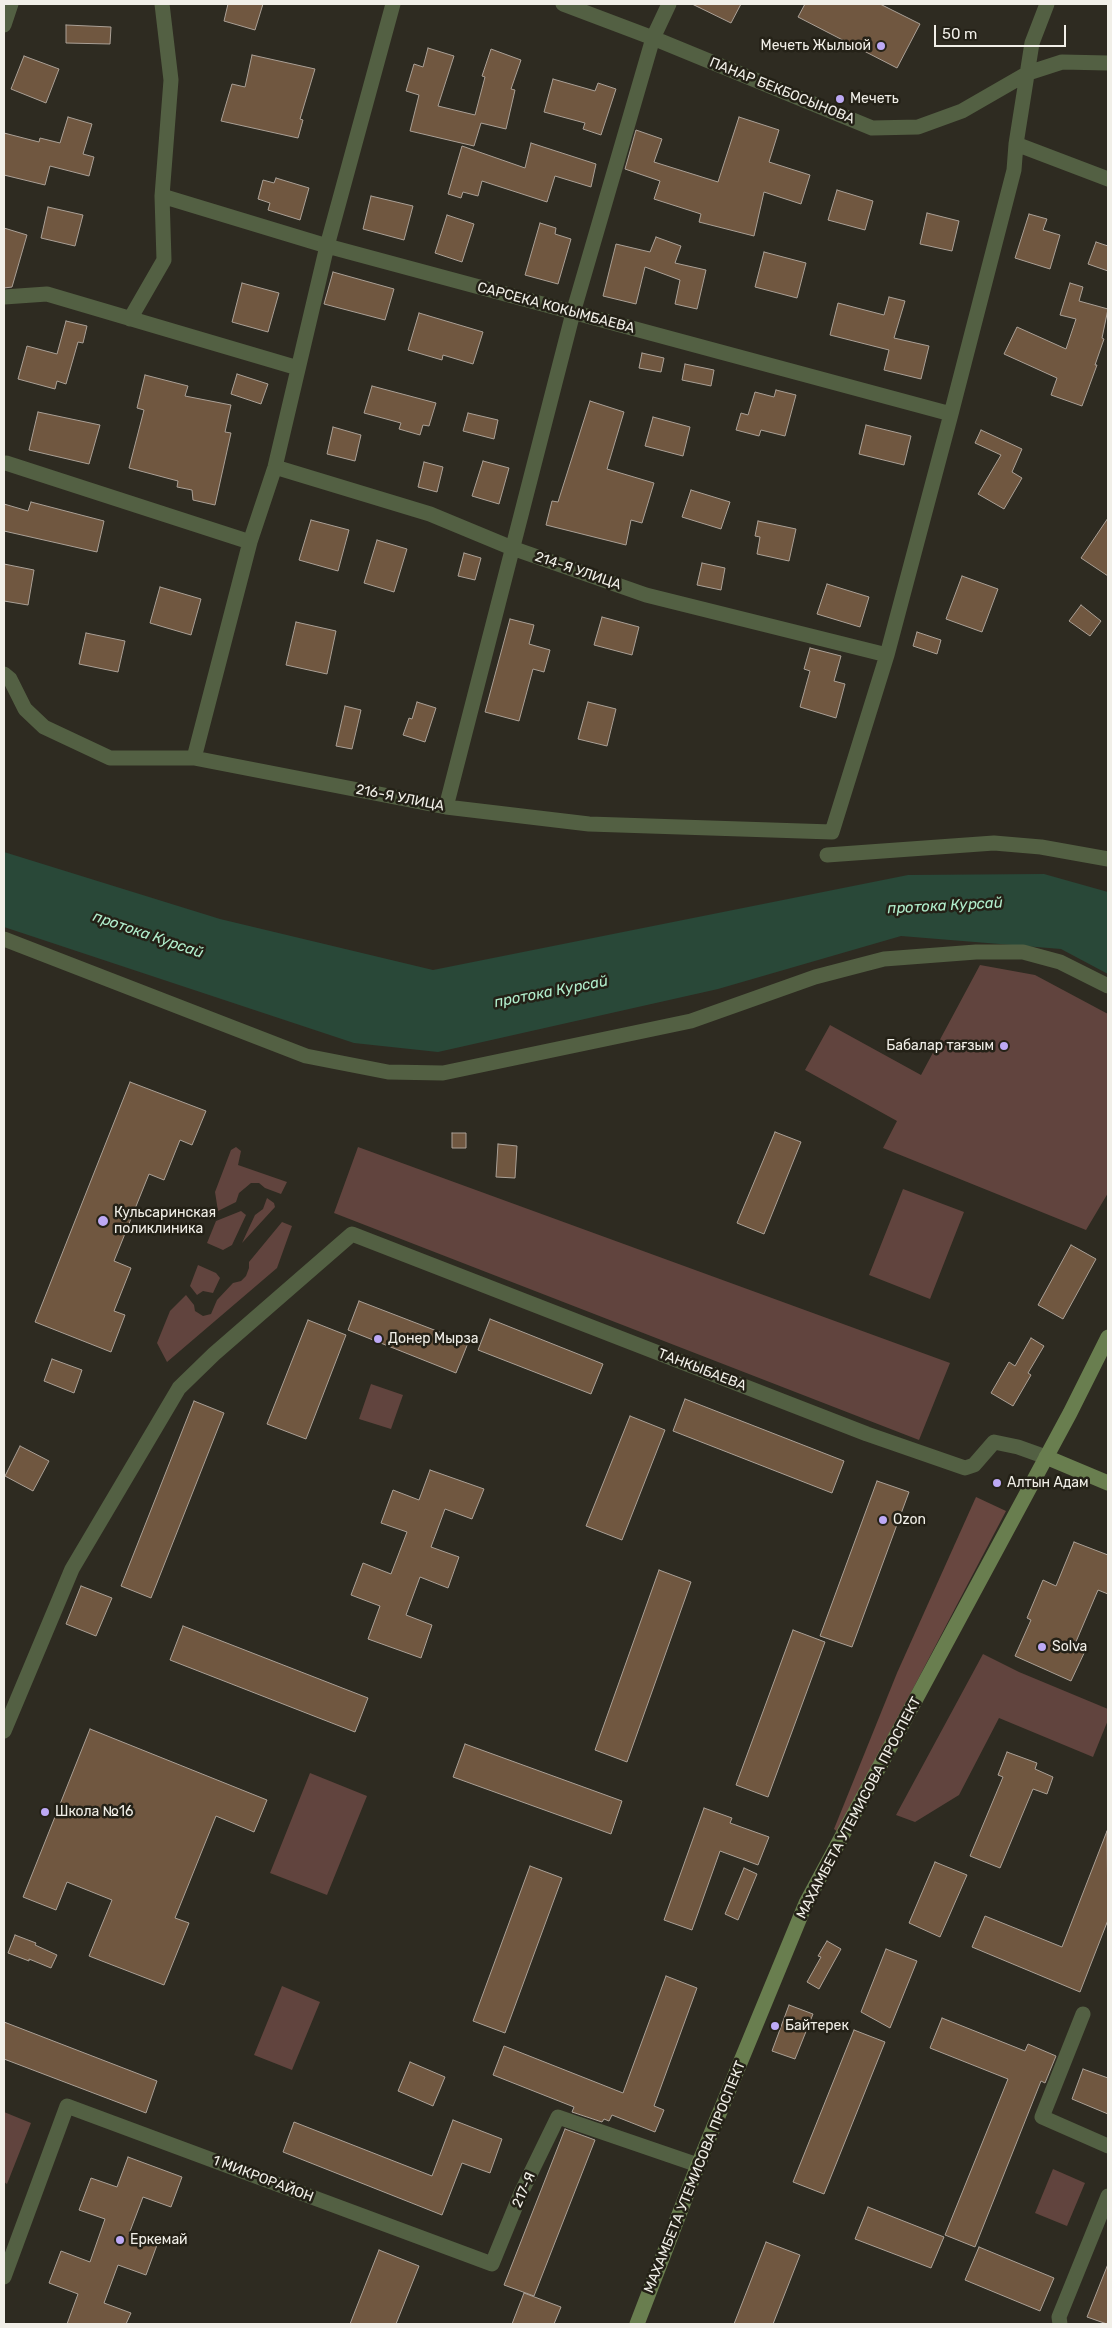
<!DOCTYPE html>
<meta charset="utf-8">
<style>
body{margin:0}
#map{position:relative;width:1112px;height:2328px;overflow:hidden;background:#2e2b21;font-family:Rubik,sans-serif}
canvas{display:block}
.frame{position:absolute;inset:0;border:5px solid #f1efe8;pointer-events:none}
.scale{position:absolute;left:934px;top:25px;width:132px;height:22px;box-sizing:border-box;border:2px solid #f1efe8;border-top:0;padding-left:6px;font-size:15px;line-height:18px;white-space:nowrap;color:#f1efe8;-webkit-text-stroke:4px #242117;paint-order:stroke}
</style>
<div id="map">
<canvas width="1112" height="2328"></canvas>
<div class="frame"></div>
<div class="scale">50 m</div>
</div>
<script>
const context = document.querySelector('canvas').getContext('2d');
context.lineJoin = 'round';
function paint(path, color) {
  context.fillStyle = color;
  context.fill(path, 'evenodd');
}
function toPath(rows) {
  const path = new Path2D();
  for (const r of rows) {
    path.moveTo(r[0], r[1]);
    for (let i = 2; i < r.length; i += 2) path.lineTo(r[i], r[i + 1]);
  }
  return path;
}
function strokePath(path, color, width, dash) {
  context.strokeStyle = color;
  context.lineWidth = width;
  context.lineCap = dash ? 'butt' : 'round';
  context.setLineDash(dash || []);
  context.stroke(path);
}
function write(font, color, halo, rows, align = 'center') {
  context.font = font + ' Rubik,sans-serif';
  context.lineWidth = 5;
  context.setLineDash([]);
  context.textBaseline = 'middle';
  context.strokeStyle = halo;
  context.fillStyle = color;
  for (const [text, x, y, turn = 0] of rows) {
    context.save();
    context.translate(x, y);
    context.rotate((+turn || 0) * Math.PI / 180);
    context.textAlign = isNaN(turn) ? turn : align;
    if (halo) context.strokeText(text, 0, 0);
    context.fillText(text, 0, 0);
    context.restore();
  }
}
paint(toPath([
 [980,965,1035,975,1108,1014,1108,1193,1086,1230,883,1148,897,1121,805,1070,830,1025,921,1075],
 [236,1147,241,1151,238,1165,287,1182,281,1194,265,1188,259,1183,251,1183,239,1193,236,1202,218,1211,215,1192,231,1150],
 [358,1147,950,1363,919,1440,334,1213],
 [903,1189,964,1212,930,1299,869,1275],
 [267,1198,274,1203,275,1207,242,1243,255,1215,263,1209],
 [241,1211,246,1215,232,1245,223,1250,207,1243,216,1221],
 [282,1222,292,1226,277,1268,167,1362,157,1343,170,1311,186,1295,194,1305,195,1311,203,1316,211,1314,217,1300,233,1283,241,1281,246,1276,249,1268,249,1262],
 [198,1265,216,1273,220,1278,213,1293,203,1291,197,1295,190,1286],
 [371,1384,403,1395,391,1429,359,1419],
 [983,1654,1019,1672,1108,1709,1108,1720,1093,1757,999,1718,959,1795,915,1822,896,1815],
 [310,1773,367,1796,327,1895,270,1873],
 [282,1986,320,2002,292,2070,254,2055],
 [4,2112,31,2123,7,2184,4,2182],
 [1053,2169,1085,2183,1067,2226,1035,2213]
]), '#61443e');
paint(toPath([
 [976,1497,1006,1511,838,1832,834,1829,897,1673]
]), '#684740');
paint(toPath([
 [4,852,220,919,433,970,908,875,1044,874,1108,892,1108,974,1061,949,901,936,718,989,438,1052,354,1043,4,927]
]), '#294838');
const building = toPath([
 [228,4,263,4,255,30,224,21,228,4],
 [692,4,741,4,731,23,692,4],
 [805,4,880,4,920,24,897,68,798,17,805,4],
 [66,25,111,27,110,44,66,43,66,25],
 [428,48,454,56,438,106,475,115,485,77,482,76,491,49,521,60,511,89,515,90,506,129,481,123,474,146,410,131,419,95,406,91,414,64,423,67,428,48],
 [252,55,315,69,300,119,303,120,298,138,221,121,232,84,245,87,252,55],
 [24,56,59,69,46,103,11,89,24,56],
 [553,79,595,91,598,83,616,89,601,135,583,129,585,123,544,112,553,79],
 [68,117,92,124,83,154,94,157,89,176,50,166,45,185,4,175,4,133,39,142,40,138,60,143,68,117],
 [739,117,779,130,769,162,810,175,801,204,764,192,754,236,699,222,701,214,654,199,660,181,625,169,636,130,662,139,654,162,718,182,739,117],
 [531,143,596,164,591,187,555,176,547,202,482,181,478,196,463,192,461,198,448,194,462,146,525,168,531,143],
 [276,178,309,188,300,220,268,210,270,203,258,199,263,180,274,183,276,178],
 [837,190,873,201,865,230,828,220,837,190],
 [371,196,413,206,404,240,363,229,371,196],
 [48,207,83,215,75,246,41,238,48,207],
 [927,213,959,221,952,251,920,244,927,213],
 [1029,214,1047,219,1043,230,1060,235,1050,269,1015,258,1029,214],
 [447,215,474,224,462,262,435,253,447,215],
 [540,223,556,228,555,234,571,239,558,284,525,275,540,223],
 [4,228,27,235,12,287,4,288,4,228],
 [656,237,681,246,675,263,706,270,697,309,675,304,680,280,645,267,636,304,603,296,616,244,650,252,656,237],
 [1096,242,1108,246,1108,271,1088,264,1096,242],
 [764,252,806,263,797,298,755,287,764,252],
 [333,272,394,289,385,320,324,304,333,272],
 [242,283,279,293,268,332,232,322,242,283],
 [1070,283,1083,287,1079,301,1108,309,1102,338,1104,339,1095,365,1097,365,1082,406,1051,395,1057,378,1004,354,1017,327,1066,349,1076,319,1060,315,1070,283],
 [889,297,905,301,894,338,929,346,921,379,884,370,889,350,830,335,838,303,884,315,889,297],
 [419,313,483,332,473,364,443,355,442,360,408,350,419,313],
 [66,321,87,326,83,343,78,342,66,384,57,381,55,389,18,379,27,346,57,354,66,321],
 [642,353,664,358,661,372,639,368,642,353],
 [685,364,714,370,711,386,682,380,685,364],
 [237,374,268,384,261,404,231,394,237,374],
 [145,375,188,386,185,396,231,405,225,432,231,433,215,505,193,500,192,490,177,487,178,481,129,468,144,410,137,408,145,375],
 [372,386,436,403,429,426,423,425,420,435,399,429,401,423,364,413,372,386],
 [776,390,796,395,785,436,761,430,759,436,736,430,741,413,748,415,755,392,774,397,776,390],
 [590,401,624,412,607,469,654,483,642,523,631,520,626,545,546,525,552,501,558,502,590,401],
 [38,412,100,425,89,464,29,450,38,412],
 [468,413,498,420,494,439,463,431,468,413],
 [653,417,690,427,683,456,645,446,653,417],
 [866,425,911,436,904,465,859,454,866,425],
 [333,427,361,435,355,461,327,454,333,427],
 [981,430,1022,449,1012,472,1022,478,1004,509,978,494,1001,455,975,443,981,430],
 [483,461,509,468,499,504,472,496,483,461],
 [424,462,443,467,437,492,418,487,424,462],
 [691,490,730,502,721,529,682,517,691,490],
 [31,502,104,521,97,552,4,531,4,504,28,511,31,502],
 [1108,518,1108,576,1081,558,1108,518],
 [311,520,349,530,338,571,299,560,311,520],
 [758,521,796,529,789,561,757,554,760,537,755,536,758,521],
 [377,540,407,549,394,592,364,583,377,540],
 [464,553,481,558,475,580,458,576,464,553],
 [702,563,725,568,721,590,697,585,702,563],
 [4,564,34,570,28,605,4,601,4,564],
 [962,576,998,589,982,632,946,619,962,576],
 [827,584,869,597,860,627,817,614,827,584],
 [160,587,201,599,191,635,150,623,160,587],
 [1081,605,1101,621,1090,636,1069,621,1081,605],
 [602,617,639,627,632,655,594,645,602,617],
 [510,619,534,625,529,644,550,650,544,672,533,669,519,721,485,712,510,619],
 [296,622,336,631,327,674,286,665,296,622],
 [917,632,941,640,937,654,913,646,917,632],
 [86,633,125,641,118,672,79,664,86,633],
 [810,648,841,656,834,681,845,684,836,718,800,707,810,671,804,669,810,648],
 [417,702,436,708,425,742,403,735,409,718,412,719,417,702],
 [588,702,616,709,607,746,578,739,588,702],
 [345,706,361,710,352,749,336,746,345,706],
 [130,1082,206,1111,192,1145,180,1140,164,1180,149,1174,114,1261,131,1268,114,1311,125,1315,111,1352,35,1322,130,1082],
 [775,1132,801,1142,764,1234,737,1223,775,1132],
 [452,1133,466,1133,466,1148,452,1148,452,1133],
 [498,1144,517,1146,515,1178,496,1177,498,1144],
 [1071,1245,1096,1259,1063,1319,1038,1305,1071,1245],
 [359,1301,468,1343,456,1373,348,1330,359,1301],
 [490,1319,603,1364,591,1394,478,1350,490,1319],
 [308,1320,346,1335,306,1439,267,1424,308,1320],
 [1031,1338,1044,1346,1028,1373,1031,1375,1013,1406,991,1393,1009,1362,1015,1366,1031,1338],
 [52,1359,82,1370,74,1393,44,1381,52,1359],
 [685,1399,844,1461,832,1493,673,1431,685,1399],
 [194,1401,224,1413,151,1598,121,1586,194,1401],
 [630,1416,665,1430,622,1540,586,1526,630,1416],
 [20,1446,49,1461,33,1491,5,1476,20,1446],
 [430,1470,484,1489,472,1519,445,1509,431,1547,459,1557,448,1588,420,1577,406,1615,432,1625,421,1658,368,1639,380,1606,351,1595,363,1563,391,1574,407,1532,381,1523,393,1490,419,1500,430,1470],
 [877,1481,909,1492,852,1647,820,1636,877,1481],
 [1074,1542,1108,1555,1108,1594,1098,1590,1075,1644,1086,1649,1071,1681,1015,1656,1031,1620,1027,1618,1043,1580,1056,1586,1074,1542],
 [659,1570,691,1582,627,1762,595,1750,659,1570],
 [81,1586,112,1598,96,1636,66,1624,81,1586],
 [183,1626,368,1698,355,1732,170,1660,183,1626],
 [793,1630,825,1642,768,1797,736,1785,793,1630],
 [90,1729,267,1800,254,1832,216,1816,175,1918,189,1923,164,1985,89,1956,112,1900,67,1882,56,1910,23,1897,90,1729],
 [465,1744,622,1801,611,1834,453,1777,465,1744],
 [1007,1752,1037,1763,1035,1769,1053,1777,1047,1794,1033,1789,1000,1868,970,1856,1003,1777,998,1775,1007,1752],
 [704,1808,732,1818,730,1823,769,1837,758,1865,720,1851,692,1930,664,1920,704,1808],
 [1107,1831,1108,1920,1080,1992,972,1947,985,1916,1062,1947,1107,1831],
 [935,1862,967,1875,940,1937,909,1923,935,1862],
 [530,1866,562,1878,505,2033,473,2021,530,1866],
 [744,1868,757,1874,738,1920,725,1914,744,1868],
 [15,1935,36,1943,35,1945,57,1955,51,1968,29,1959,29,1961,8,1953,15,1935],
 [827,1941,841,1949,819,1989,807,1982,821,1957,818,1956,827,1941],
 [886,1949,917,1961,890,2028,861,2012,886,1949],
 [666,1976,697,1988,654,2106,664,2110,655,2132,612,2115,609,2121,604,2119,602,2122,572,2112,574,2107,493,2075,504,2046,623,2093,666,1976],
 [789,2005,813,2014,795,2059,772,2051,789,2005],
 [942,2018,1025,2051,1028,2044,1056,2056,1045,2083,1041,2081,975,2247,945,2235,1008,2079,930,2048,942,2018],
 [4,2022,157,2081,146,2113,4,2059,4,2022],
 [854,2030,885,2042,824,2194,793,2182,854,2030],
 [410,2062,445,2077,433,2106,398,2091,410,2062],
 [1083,2069,1108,2078,1108,2114,1072,2099,1083,2069],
 [453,2120,502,2139,490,2173,462,2163,442,2215,283,2152,294,2122,432,2176,453,2120],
 [565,2129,595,2140,534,2296,504,2285,565,2129],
 [128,2157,182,2177,171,2207,143,2197,129,2234,157,2245,146,2275,118,2265,104,2303,131,2313,126,2324,67,2324,78,2294,49,2283,61,2251,90,2262,105,2219,79,2210,91,2178,117,2187,128,2157],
 [868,2207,944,2237,931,2268,855,2239,868,2207],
 [766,2242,800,2255,773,2324,734,2324,766,2242],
 [979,2247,1054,2278,1040,2311,965,2280,979,2247],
 [379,2250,419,2266,396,2324,350,2324,379,2250],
 [1108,2264,1108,2324,1107,2324,1087,2317,1108,2264],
 [524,2293,561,2307,554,2324,512,2324,524,2293]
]);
paint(building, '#705740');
strokePath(building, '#aaa096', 1);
strokePath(toPath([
 [563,4,653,38,872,128,918,127,962,111,1028,73,1062,62,1108,63],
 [4,25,11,4],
 [1016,144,1108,179],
 [162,196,327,246,951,414],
 [4,297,47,294,298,368],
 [130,319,164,260,162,196,171,80,162,4],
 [6,463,250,542],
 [275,467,430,514,512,548,646,595,887,655],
 [4,674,10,679,25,709,44,727,110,758,194,758,446,807,589,824,832,832,887,655,951,414,1014,170,1016,144,1032,43,1047,4],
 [194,758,250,542,275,467,327,246,393,4],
 [446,807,573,313,653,38,669,4],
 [827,855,994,843,1041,847,1108,859],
 [4,939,306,1056,388,1072,443,1073,691,1021,815,977,884,959,976,952,1023,952,1060,962,1108,986],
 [4,1731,72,1569,179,1388,214,1354,352,1234,867,1434,965,1468,974,1465,994,1442,1018,1447,1046,1457],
 [1083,2014,1042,2117,1108,2146],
 [4,2277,67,2106,492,2264,521,2193,558,2117,698,2165],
 [1060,2324,1059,2317,1108,2196]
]), '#536043', 15);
strokePath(toPath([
 [1046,1457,1108,1483],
 [637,2324,698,2165,806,1903,1070,1413,1108,1337]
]), '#697e4f', 15);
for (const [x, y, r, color] of [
 [881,46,5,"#bda9f5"],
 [840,99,5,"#bda9f5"],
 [1004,1046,5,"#bda9f5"],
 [103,1221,6,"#bda9f5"],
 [378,1339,5,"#bda9f5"],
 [997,1483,5,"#bda9f5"],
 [883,1520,5,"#bda9f5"],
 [1042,1647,5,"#bda9f5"],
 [45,1812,5,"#bda9f5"],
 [775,2026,5,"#bda9f5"],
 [120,2240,5,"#bda9f5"]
]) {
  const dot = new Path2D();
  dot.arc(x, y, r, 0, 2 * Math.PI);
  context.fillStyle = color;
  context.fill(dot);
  strokePath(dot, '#242117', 2);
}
write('14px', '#f1efe8', '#242117', [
 ["Мечеть Жылыой",871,46,"right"],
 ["Мечеть",850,99],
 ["Бабалар тағзым",994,1046,"right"],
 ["Кульсаринская",114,1213],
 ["поликлиника",114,1229],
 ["Донер Мырза",388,1339],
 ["Алтын Адам",1007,1483],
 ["Ozon",893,1520],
 ["Solva",1052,1647],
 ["Школа №16",55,1812],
 ["Байтерек",785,2026],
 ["Еркемай",130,2240]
], 'left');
write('14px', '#f1efe8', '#242117', [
 ["ПАНАР БЕКБОСЫНОВА",782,91,22],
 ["САРСЕКА КОКЫМБАЕВА",556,308,15],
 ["214-Я УЛИЦА",578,571,19],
 ["216-Я УЛИЦА",400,798,11],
 ["ТАНКЫБАЕВА",702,1370,21],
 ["МАХАМБЕТА УТЕМИСОВА ПРОСПЕКТ",859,1808,-62],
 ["МАХАМБЕТА УТЕМИСОВА ПРОСПЕКТ",695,2177,-68],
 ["1 МИКРОРАЙОН",263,2179,21],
 ["217-Я",524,2190,-66]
]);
write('italic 15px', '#b1eecc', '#242117', [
 ["протока Курсай",945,906,-3],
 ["протока Курсай",148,935,19],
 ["протока Курсай",551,992,-11]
]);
</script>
